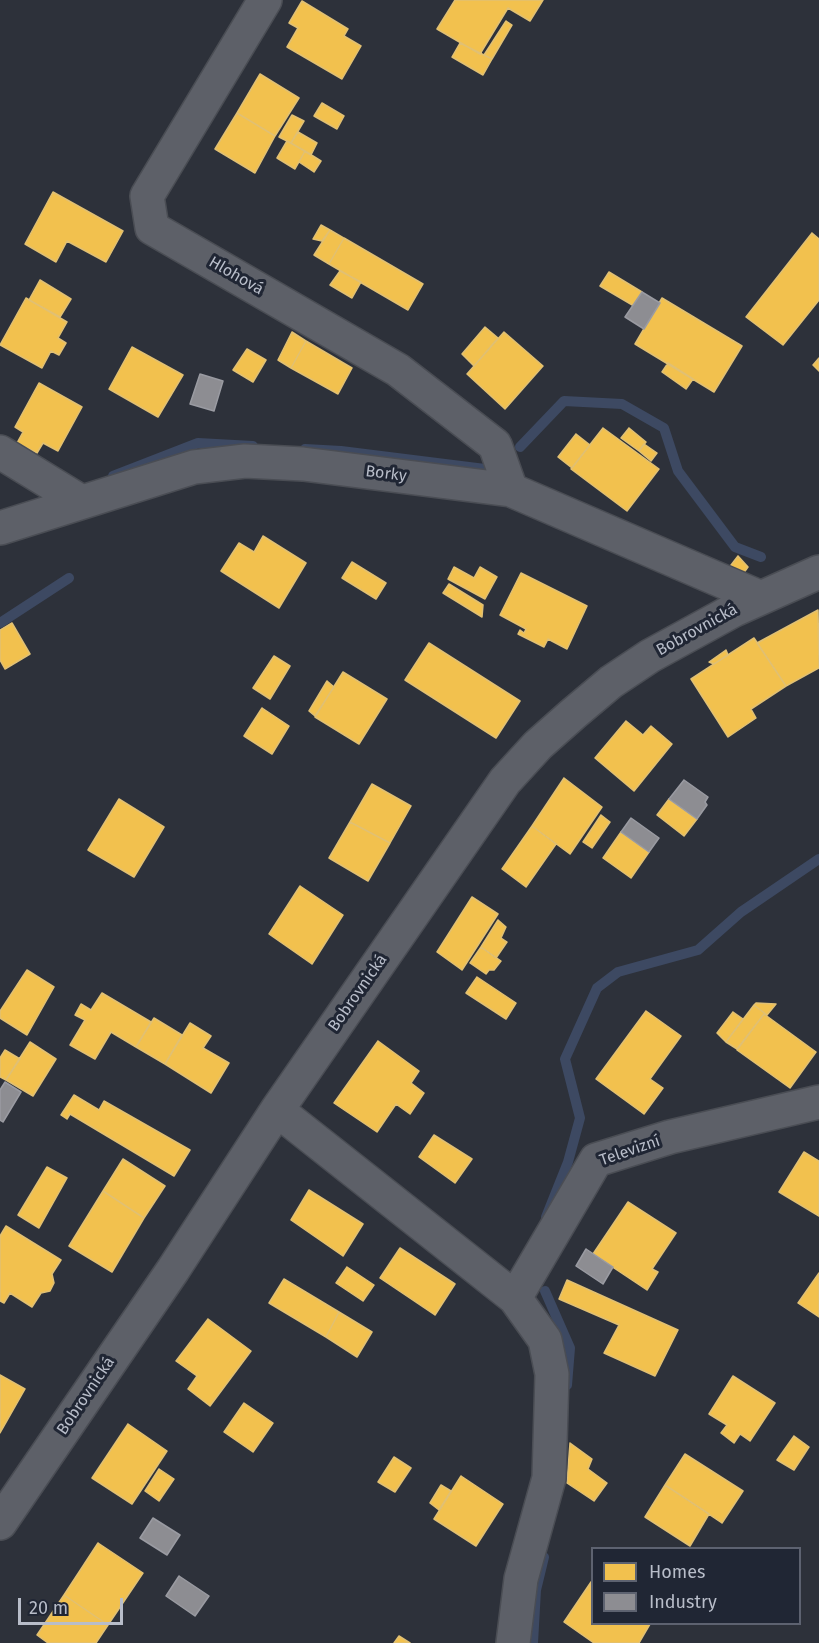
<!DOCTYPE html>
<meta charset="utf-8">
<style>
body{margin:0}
#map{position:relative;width:819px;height:1643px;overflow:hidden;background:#2d313a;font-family:"Fira Sans",sans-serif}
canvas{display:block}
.legend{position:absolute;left:591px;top:1547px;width:210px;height:78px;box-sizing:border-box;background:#202634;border:2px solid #5d6270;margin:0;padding:8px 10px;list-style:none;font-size:18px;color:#b8bdc9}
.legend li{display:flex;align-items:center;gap:12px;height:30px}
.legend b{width:30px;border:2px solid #5d6270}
.scale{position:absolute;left:18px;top:1598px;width:105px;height:27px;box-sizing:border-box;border:3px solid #b8bdc9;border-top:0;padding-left:8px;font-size:18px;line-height:21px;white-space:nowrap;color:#b8bdc9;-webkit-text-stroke:4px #202634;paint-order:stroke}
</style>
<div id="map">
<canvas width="819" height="1643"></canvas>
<ul class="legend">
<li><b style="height:16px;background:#f2c14e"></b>Homes</li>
<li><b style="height:16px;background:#8d8d92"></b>Industry</li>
</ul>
<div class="scale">20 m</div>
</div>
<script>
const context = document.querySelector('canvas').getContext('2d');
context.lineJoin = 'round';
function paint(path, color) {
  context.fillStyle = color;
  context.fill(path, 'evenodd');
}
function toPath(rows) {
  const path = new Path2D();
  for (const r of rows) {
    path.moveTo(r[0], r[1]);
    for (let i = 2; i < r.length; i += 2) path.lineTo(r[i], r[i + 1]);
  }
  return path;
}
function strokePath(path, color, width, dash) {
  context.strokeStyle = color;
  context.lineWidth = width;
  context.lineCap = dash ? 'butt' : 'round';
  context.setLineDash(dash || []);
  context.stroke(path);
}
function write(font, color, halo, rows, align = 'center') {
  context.font = font + ' "Fira Sans",sans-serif';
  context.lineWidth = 6;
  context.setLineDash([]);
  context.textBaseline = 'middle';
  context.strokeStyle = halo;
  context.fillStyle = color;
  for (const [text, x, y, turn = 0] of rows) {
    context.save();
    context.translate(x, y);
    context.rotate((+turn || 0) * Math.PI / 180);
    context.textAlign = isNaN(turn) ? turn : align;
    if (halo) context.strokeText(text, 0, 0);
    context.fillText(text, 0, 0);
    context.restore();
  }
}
const homes = toPath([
 [455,0,543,0,530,21,508,8,480,54,437,29,455,0],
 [302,1,348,29,344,36,361,46,342,79,287,47,298,28,289,23,302,1],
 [506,21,512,25,492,59,484,55,506,21],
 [460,43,492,59,483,75,452,57,460,43],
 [260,74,299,98,275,136,237,113,260,74],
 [322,103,344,116,337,129,314,116,322,103],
 [237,113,275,136,255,173,215,149,237,113],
 [292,115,304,121,291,143,279,137,292,115],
 [298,132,317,143,311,155,291,143,298,132],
 [287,141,305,151,295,169,277,158,287,141],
 [305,151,321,161,314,172,299,162,305,151],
 [53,192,123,231,106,262,67,241,56,262,25,244,53,192],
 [321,225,330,230,322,241,313,239,321,225],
 [330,230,347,240,344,238,329,264,314,255,330,230],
 [812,233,819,239,819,300,783,345,746,317,812,233],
 [344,238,423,284,408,310,329,264,344,238],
 [340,271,361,282,352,298,330,285,340,271],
 [609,272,642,292,634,306,600,286,609,272],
 [40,280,71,299,60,317,29,300,40,280],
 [26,298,67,322,58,338,66,343,59,355,51,351,42,368,0,345,26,298],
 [662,298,742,346,714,392,635,344,662,298],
 [485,327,498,338,474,366,462,354,485,327],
 [292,332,309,343,306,341,291,368,278,360,292,332],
 [504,332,543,366,505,409,467,374,504,332],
 [306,341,352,368,338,394,291,368,306,341],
 [132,347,183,375,158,417,109,389,132,347],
 [247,349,266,360,253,382,233,370,247,349],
 [819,358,819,371,813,365,819,358],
 [668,363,693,379,686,389,662,372,668,363],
 [39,383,82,407,58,451,43,443,37,453,17,443,23,432,15,427,39,383],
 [603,428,659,469,627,511,571,469,603,428],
 [629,428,646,442,639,451,621,438,629,428],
 [576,434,590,445,572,468,558,457,576,434],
 [644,444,657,453,651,461,639,451,644,444],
 [263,536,306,563,279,608,221,571,239,543,254,552,263,536],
 [738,556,748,567,740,578,728,569,738,556],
 [352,562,386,583,376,599,342,578,352,562],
 [454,567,474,578,480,567,497,577,485,599,448,579,454,567],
 [521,573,587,606,567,649,548,639,544,647,518,634,520,630,524,633,526,629,500,615,521,573],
 [449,584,483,605,482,617,443,593,449,584],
 [818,610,819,668,786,686,757,643,818,610],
 [12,623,30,654,5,669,0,660,0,630,12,623],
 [754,638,786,686,751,709,756,718,728,737,691,679,754,638],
 [429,643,520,701,496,738,405,680,429,643],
 [726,650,728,655,714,664,709,662,726,650],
 [274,656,290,666,270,699,253,688,274,656],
 [343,672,387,699,359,744,315,717,343,672],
 [327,681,334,687,315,716,309,711,327,681],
 [262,708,289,726,272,754,244,736,262,708],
 [626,721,643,735,651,726,672,744,634,791,595,758,626,721],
 [564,778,602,807,570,854,532,826,564,778],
 [372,784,411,806,390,843,350,822,372,784],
 [119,799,164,827,134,877,88,850,119,799],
 [669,799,697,819,684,836,657,815,669,799],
 [601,815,610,822,592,848,583,842,601,815],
 [350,822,390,843,368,881,329,858,350,822],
 [532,826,556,844,526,887,502,869,532,826],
 [621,832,649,852,631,878,603,858,621,832],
 [300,886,343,915,312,964,269,934,300,886],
 [472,897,498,914,462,970,437,952,472,897],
 [498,920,506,927,501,938,507,942,496,958,481,947,498,920],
 [481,947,501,961,494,970,489,970,486,974,470,963,481,947],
 [27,970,54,987,27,1035,0,1018,0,1011,27,970],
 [477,977,516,1003,506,1019,466,993,477,977],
 [102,993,151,1022,136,1047,111,1032,95,1059,70,1045,85,1020,75,1015,81,1004,91,1010,102,993],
 [756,1003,776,1004,767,1015,754,1005,756,1003],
 [754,1005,767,1015,764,1014,737,1049,726,1042,754,1005],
 [646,1011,681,1036,650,1079,663,1088,644,1114,596,1079,646,1011],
 [733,1012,743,1019,726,1042,717,1033,733,1012],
 [764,1014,816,1052,790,1088,737,1050,764,1014],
 [154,1018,182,1035,165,1064,136,1047,154,1018],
 [190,1023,211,1036,203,1048,229,1063,211,1093,165,1064,190,1023],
 [378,1041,419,1071,411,1083,424,1093,410,1114,396,1104,377,1132,334,1103,378,1041],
 [30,1042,56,1059,33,1096,6,1080,30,1042],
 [5,1050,20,1059,6,1080,0,1077,0,1058,5,1050],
 [74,1095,99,1110,104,1101,190,1150,174,1176,70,1114,67,1119,61,1115,74,1095],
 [434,1135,472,1159,455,1183,419,1157,434,1135],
 [804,1152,819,1161,819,1216,779,1192,804,1152],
 [123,1159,165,1186,144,1218,103,1191,123,1159],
 [47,1167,67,1178,39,1228,18,1215,47,1167],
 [309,1190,363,1224,343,1256,291,1220,309,1190],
 [103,1191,144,1218,112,1272,69,1246,103,1191],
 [628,1202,676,1233,652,1269,658,1272,647,1290,593,1254,628,1202],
 [6,1226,61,1260,52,1274,54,1283,50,1291,41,1293,32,1307,10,1293,4,1303,0,1301,0,1236,6,1226],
 [400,1248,455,1284,435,1315,380,1278,400,1248],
 [347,1267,374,1285,363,1301,336,1283,347,1267],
 [819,1273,819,1317,798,1303,819,1273],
 [284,1279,339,1312,326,1337,269,1303,284,1279],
 [567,1280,678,1330,655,1376,604,1353,619,1325,559,1299,567,1280],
 [339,1312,372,1332,357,1357,326,1337,339,1312],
 [208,1319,251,1351,210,1406,188,1389,197,1376,176,1361,208,1319],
 [0,1375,25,1389,0,1433,0,1375],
 [733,1376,775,1403,750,1441,740,1434,734,1443,721,1433,727,1425,709,1414,733,1376],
 [244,1403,273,1423,253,1452,224,1432,244,1403],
 [128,1424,167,1451,132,1504,92,1478,128,1424],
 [794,1436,809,1447,794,1470,777,1460,794,1436],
 [570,1443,592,1459,588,1469,607,1483,594,1501,567,1483,570,1443],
 [685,1454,743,1491,722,1523,665,1485,685,1454],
 [394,1457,411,1468,395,1492,378,1482,394,1457],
 [159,1469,174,1479,159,1501,145,1491,159,1469],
 [461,1476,503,1504,476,1546,434,1519,461,1476],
 [441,1485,451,1491,439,1510,430,1503,441,1485],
 [665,1485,709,1514,690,1546,645,1517,665,1485],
 [98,1543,143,1573,108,1625,64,1595,98,1543],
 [591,1582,592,1624,650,1624,639,1643,594,1643,564,1622,591,1582],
 [64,1595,108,1625,96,1643,48,1643,37,1635,64,1595],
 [399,1636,410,1643,394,1643,399,1636]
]);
paint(homes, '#f2c14e');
strokePath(homes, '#e1c073', 1.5);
const industry = toPath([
 [642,292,660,303,644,329,625,317,642,292],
 [200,374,223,381,214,411,190,404,200,374],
 [684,780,708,797,705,802,707,805,697,819,669,799,684,780],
 [631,818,659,838,649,852,621,832,631,818],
 [5,1082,21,1092,3,1122,0,1120,0,1090,5,1082],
 [586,1249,613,1267,603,1284,576,1266,586,1249],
 [153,1518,180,1535,167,1555,140,1538,153,1518],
 [179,1576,209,1596,195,1616,166,1596,179,1576]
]);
paint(industry, '#8d8d92');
strokePath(industry, '#9a9ba2', 1.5);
strokePath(toPath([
 [520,447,564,401,622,404,664,428,678,471,735,547,761,557],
 [305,449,341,451,493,470],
 [113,476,198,443,253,446],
 [0,623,69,578],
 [546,1217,568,1162,580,1118,565,1059,597,988,618,972,698,950,741,912,819,859],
 [545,1291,570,1348,567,1385],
 [533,1643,536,1590,544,1557]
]), '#3d4962', 10);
const street = toPath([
 [265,0,147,196,152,228,398,370,495,445,511,490],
 [0,452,80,501],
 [0,528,194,467,245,461,303,464,511,490,759,597],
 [277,1110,515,1298,545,1340,552,1374,549,1478,521,1579,513,1643],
 [515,1298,596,1160,670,1137,819,1102],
 [0,1523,173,1270,277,1110,505,781,538,745,573,714,611,682,650,656,734,610,819,572]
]);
strokePath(street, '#4a4d54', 36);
strokePath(street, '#5d6068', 33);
write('16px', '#b8bdc9', '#202634', [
 ["Hlohová",236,276,30],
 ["Borky",386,474,7],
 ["Bobrovnická",697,630,-29],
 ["Bobrovnická",358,993,-55],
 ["Televizní",630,1151,-19],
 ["Bobrovnická",86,1396,-56]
]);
</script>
